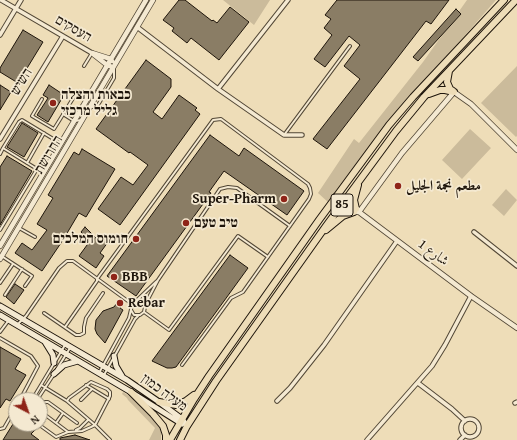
<!DOCTYPE html>
<meta charset="utf-8">
<style>
body{margin:0}
#map{position:relative;width:517px;height:440px;overflow:hidden;background:#eeddb8;font-family:"Gentium Book Plus",serif}
canvas{display:block}
.north{position:absolute;left:8px;top:392px;width:40px;height:40px;box-sizing:border-box;background:#f4e9d1;border:1px solid #9e9482;border-radius:50%;rotate:139deg;font-size:11px;font-weight:700;line-height:16px;text-align:center;color:#1e150b}
.north::after{content:'';display:block;margin:auto;width:14px;height:18px;background:#8f2418;clip-path:polygon(50% 0,100% 100%,50% 72%,0 100%)}
</style>
<div id="map">
<canvas width="517" height="440"></canvas>
<div class="north">N</div>
</div>
<script>
const context = document.querySelector('canvas').getContext('2d');
context.lineJoin = 'round';
function paint(path, color) {
  context.fillStyle = color;
  context.fill(path, 'evenodd');
}
function toPath(rows) {
  const path = new Path2D();
  for (const r of rows) {
    if (r.length === 3) {
      path.moveTo(r[0] + r[2], r[1]);
      path.arc(r[0], r[1], r[2], 0, 2 * Math.PI);
      continue;
    }
    path.moveTo(r[0], r[1]);
    for (let i = 2; i < r.length; i += 2) path.lineTo(r[i], r[i + 1]);
  }
  return path;
}
function strokePath(path, color, width, dash) {
  context.strokeStyle = color;
  context.lineWidth = width;
  context.lineCap = dash ? 'butt' : 'round';
  context.setLineDash(dash || []);
  context.stroke(path);
}
function write(font, color, halo, rows, align = 'center') {
  context.font = font + ' "Gentium Book Plus",Amiri,"Frank Ruhl Libre",serif';
  context.lineWidth = 3.5;
  context.setLineDash([]);
  context.textBaseline = 'middle';
  context.strokeStyle = halo;
  context.fillStyle = color;
  for (const [text, x, y, turn = 0] of rows) {
    context.save();
    context.translate(x, y);
    context.rotate((+turn || 0) * Math.PI / 180);
    context.textAlign = isNaN(turn) ? turn : align;
    if (halo) context.strokeText(text, 0, 0);
    context.fillText(text, 0, 0);
    context.restore();
  }
}
paint(toPath([
 [223,0,270,0,254,25],
 [467,0,496,0,461,40,393,115,329,203,318,193,354,139,359,143,423,62],
 [517,66,517,136,516,137,481,103],
 [470,129,491,148,462,179,442,160],
 [506,189,517,200,504,216,492,205],
 [123,392,138,402,153,418,161,430,161,440,149,440,155,428,128,400,127,398,122,394]
]), '#cbbb9b');
const building = toPath([
 [179,0,185,0,212,21,213,20,217,23,230,7,249,22,219,60,191,38,187,43,172,31,174,28,163,20,179,0],
 [337,0,449,0,431,24,426,21,327,149,313,139,360,79,344,66,360,45,349,36,325,67,314,59,332,35,324,28,331,19,325,15,337,0],
 [456,9,461,14,418,61,413,57,456,9],
 [23,30,43,42,18,83,0,72,0,68,23,30],
 [146,60,171,79,171,87,153,112,162,119,179,95,197,108,195,110,200,114,120,225,98,209,121,177,133,185,148,165,130,152,129,153,96,129,146,60],
 [0,85,11,92,0,110,0,85],
 [49,85,64,95,48,122,37,115,48,98,43,95,49,85],
 [22,123,38,133,24,157,7,147,22,123],
 [210,135,239,156,244,148,304,191,287,215,224,171,209,192,211,193,136,296,107,276,210,135],
 [82,149,115,169,86,217,79,213,63,240,42,271,15,253,22,243,32,250,47,230,37,224,53,198,48,195,74,152,79,155,82,149],
 [7,156,32,171,0,225,0,167,7,156],
 [85,227,97,239,100,236,108,242,100,253,104,256,96,268,79,256,90,241,81,232,85,227],
 [230,255,248,268,176,367,172,368,167,368,152,361,230,255],
 [15,284,24,290,14,304,6,297,15,284],
 [119,300,123,303,120,308,123,310,105,343,97,334,95,329,96,320,103,311,114,307,119,300],
 [0,347,21,359,15,369,26,375,10,401,6,399,0,408,0,347],
 [13,424,33,424,38,427,31,434,39,440,3,440,13,424],
 [75,435,90,440,60,440,60,438,75,435]
]);
paint(building, '#8a7d65');
strokePath(building, '#1e150b', 1);
const service = toPath([
 [84,66,92,53],
 [42,99,32,116,54,129,77,92],
 [92,107,98,105,114,78,114,68],
 [63,114,74,121,82,120],
 [284,135,350,46],
 [0,154,3,148],
 [27,163,44,133],
 [44,169,37,169,3,148,19,122,22,120,60,143],
 [19,228,35,237],
 [0,230,37,169],
 [3,257,32,276,25,286],
 [0,283,13,264],
 [5,295,22,269],
 [136,301,157,281],
 [145,307,146,303,158,280,220,189,228,187,237,188,290,226],
 [144,312,169,330,238,236,268,257],
 [44,313,76,335,80,335,84,333,84,327,86,318,103,293],
 [17,325,26,316,59,268,67,261,73,261,132,304],
 [65,327,97,281,97,279,213,120,221,119,308,184,310,188,311,194,309,199,243,292,231,298,182,365],
 [0,332,9,320],
 [0,338,31,356,38,366,20,400],
 [57,369,70,348],
 [99,373,129,318,132,305,134,302,139,302,142,303,145,307,144,312,140,315,134,315,131,310],
 [104,375,135,319,138,316],
 [41,385,67,401,95,425,110,440],
 [86,385,109,399],
 [32,400,65,345],
 [37,400,54,374],
 [81,400,92,389],
 [40,408,44,402,48,402,77,423],
 [40,411,68,432],
 [56,423,63,413],
 [38,424,56,437,68,432,82,431,91,427,95,425,110,396,110,392,107,389,91,382,69,398,67,401],
 [0,429,4,428,16,407],
 [76,430,80,428,88,420]
]);
const minor = toPath([
 [1,0,92,53],
 [137,27,218,89,288,0],
 [0,35,21,0],
 [218,89,284,135,302,135],
 [0,139,63,36],
 [474,232,517,266],
 [418,383,452,409,465,421],
 [277,401,290,388,324,345,397,241],
 [515,403,517,402],
 [470,428,9],
 [367,440,432,366,445,345,471,296],
 [460,440,465,435]
]);
const tertiary = toPath([
 [92,53,111,59,112,61],
 [93,54,107,65,110,66],
 [337,196,348,209,354,212,359,212,471,296,517,328],
 [343,200,357,209],
 [359,212,402,153,454,92,471,104,517,150],
 [0,246,146,0],
 [0,259,153,0]
]);
const secondary = toPath([
 [0,306,127,380,159,402,182,419,187,426],
 [0,315,131,392,182,424],
 [45,342,53,355,54,363],
 [114,356,116,366,122,376],
 [54,374,64,365,78,361]
]);
const trunk = toPath([
 [449,71,447,82,450,89,453,91],
 [429,94,440,90,445,90,454,92],
 [356,209,354,200,358,185],
 [326,230,343,216,354,212],
 [131,392,153,414,163,426,166,435,166,440],
 [159,402,176,405,186,401,194,395],
 [170,440,194,399,209,376,319,220,389,125,413,97,504,0],
 [180,440,187,426,216,381,326,226,396,131,424,97,516,0]
]);
strokePath(service, '#524736', 4);
strokePath(minor, '#524736', 5.5);
strokePath(tertiary, '#524736', 6);
strokePath(secondary, '#1e150b', 7);
strokePath(trunk, '#1e150b', 8);
strokePath(service, '#f4e9d1', 2);
strokePath(minor, '#f4e9d1', 3.5);
strokePath(tertiary, '#f4e9d1', 4.5);
strokePath(secondary, '#f4e9d1', 5);
strokePath(trunk, '#eeddb8', 6);
for (const [x, y, r, color] of [
 [53,103,4,"#8f2418"],
 [398,186,4,"#8f2418"],
 [284,199,4,"#8f2418"],
 [186,223,4,"#8f2418"],
 [136,239,4,"#8f2418"],
 [114,277,4,"#8f2418"],
 [120,303,4,"#8f2418"]
]) {
  const dot = new Path2D();
  dot.arc(x, y, r, 0, 2 * Math.PI);
  context.fillStyle = color;
  context.fill(dot);
  strokePath(dot, '#f4e9d1', 1.5);
}
for (const [x, y, w] of [
 [342,205,22]
]) {
  const box = new Path2D();
  box.roundRect(x - w / 2, y - 11, w, 22, 3);
  context.fillStyle = '#f4e9d1';
  context.fill(box);
  strokePath(box, '#1e150b', 1);
}
write('bold 13px', '#1e150b', null, [
 ["85",342,205]
]);
write('14px', '#1e150b', '#f4e9d1', [
 ["העסקים",73,29,30],
 ["השיש",22,82,-59],
 ["החרושת",49,155,-59],
 ["شارع 1",433,253,37],
 ["מעלה כמון",164,393,36]
]);
write('bold 14px', '#1e150b', '#f4e9d1', [
 ["כבאות והצלה",61,95],
 ["גליל מרכזי",61,111],
 ["مطعم نجمة الجليل",406,186],
 ["Super-Pharm",276,199,"right"],
 ["טיב טעם",194,223],
 ["חומוס המלכים",128,239,"right"],
 ["BBB",122,277],
 ["Rebar",128,303]
], 'left');
</script>
